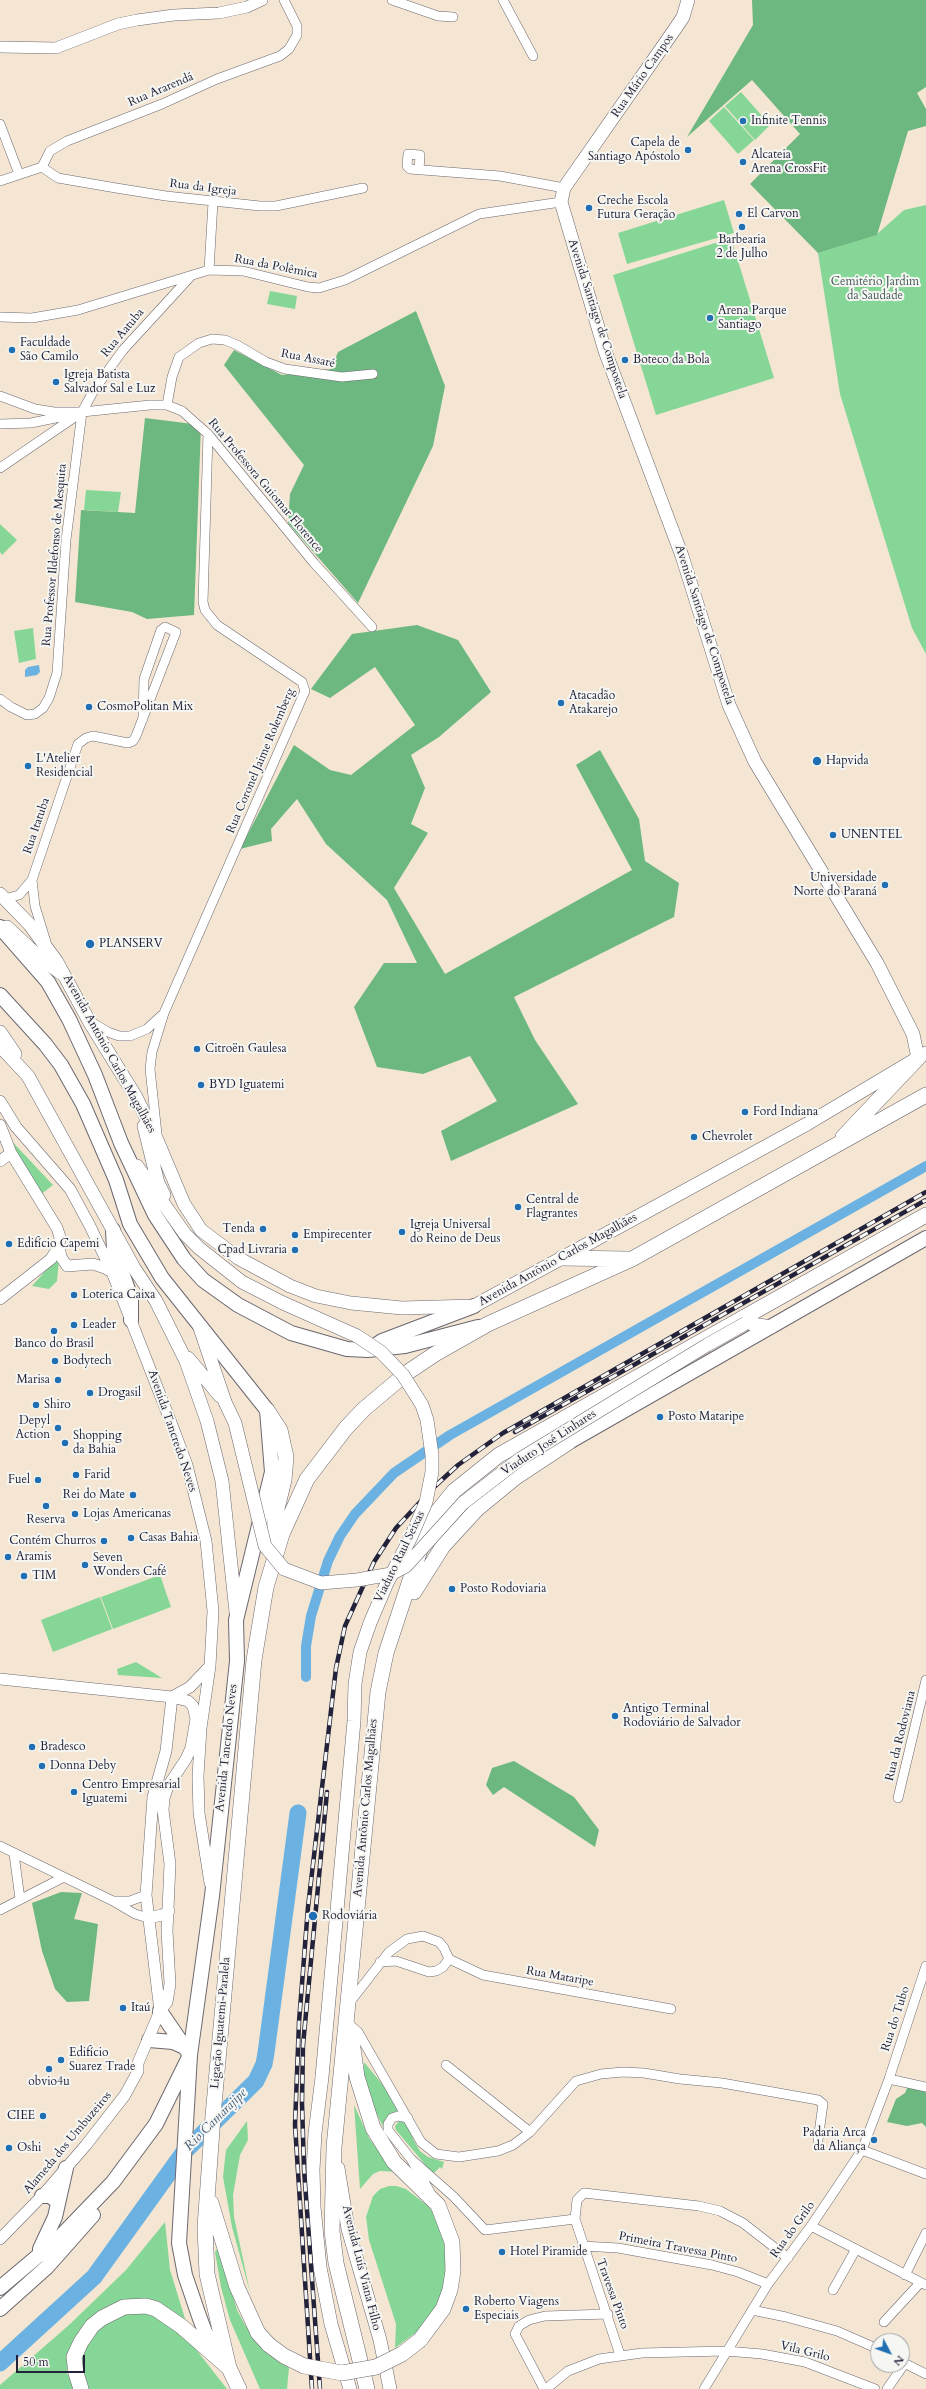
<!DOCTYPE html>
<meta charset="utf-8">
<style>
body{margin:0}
#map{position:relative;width:926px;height:2389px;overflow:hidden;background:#f4e6d2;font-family:Cardo,serif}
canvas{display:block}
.north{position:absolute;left:870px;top:2333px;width:40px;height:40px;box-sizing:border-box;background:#f6f6f2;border:1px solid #a1a1a9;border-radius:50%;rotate:131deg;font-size:11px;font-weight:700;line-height:16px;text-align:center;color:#22223b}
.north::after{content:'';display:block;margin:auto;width:14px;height:18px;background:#1f6fb2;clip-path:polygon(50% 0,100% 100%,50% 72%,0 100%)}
.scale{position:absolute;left:16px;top:2355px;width:69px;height:18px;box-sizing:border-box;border:2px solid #22223b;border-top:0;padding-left:5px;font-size:12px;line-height:14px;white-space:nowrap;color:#22223b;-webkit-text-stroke:3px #f6f6f2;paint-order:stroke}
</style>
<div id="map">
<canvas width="926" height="2389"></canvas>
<div class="north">N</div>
<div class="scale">50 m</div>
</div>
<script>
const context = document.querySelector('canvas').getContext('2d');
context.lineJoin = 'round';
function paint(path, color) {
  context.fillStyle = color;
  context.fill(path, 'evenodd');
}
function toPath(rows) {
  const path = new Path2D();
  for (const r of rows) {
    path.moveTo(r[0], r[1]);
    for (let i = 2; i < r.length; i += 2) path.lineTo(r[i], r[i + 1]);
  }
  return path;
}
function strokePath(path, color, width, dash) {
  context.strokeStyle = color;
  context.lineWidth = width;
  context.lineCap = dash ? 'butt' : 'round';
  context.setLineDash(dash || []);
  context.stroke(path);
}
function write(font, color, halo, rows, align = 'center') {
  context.font = font + ' Cardo,serif';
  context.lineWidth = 4;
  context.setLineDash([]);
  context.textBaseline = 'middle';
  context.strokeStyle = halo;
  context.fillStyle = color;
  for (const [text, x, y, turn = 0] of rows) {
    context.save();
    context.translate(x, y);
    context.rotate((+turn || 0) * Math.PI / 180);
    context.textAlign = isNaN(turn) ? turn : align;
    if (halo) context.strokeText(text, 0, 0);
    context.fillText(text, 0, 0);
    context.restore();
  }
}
paint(toPath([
 [741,92,770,125,755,140,725,106],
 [724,107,754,140,738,154,709,121],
 [724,200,734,233,627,264,618,233],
 [926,205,926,654,912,628,840,394,818,253,876,235,904,210],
 [731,238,774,378,656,415,613,275],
 [270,291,297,296,295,309,267,304],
 [86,490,121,492,118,512,84,510],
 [0,524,17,540,2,555,0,552],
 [33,628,36,659,19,663,14,631],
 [6,1135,53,1185,40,1195],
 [56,1259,59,1261,57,1281,49,1289,32,1286],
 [160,1575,171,1607,113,1629,101,1597],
 [100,1597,112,1629,53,1652,41,1620],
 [136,1662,162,1678,118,1675,117,1669],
 [364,2062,383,2085,399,2110,388,2115,383,2127,367,2093,364,2079],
 [354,2105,369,2138,382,2156,399,2172,380,2171,373,2174,360,2189],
 [247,2121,248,2140,240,2155,233,2195,234,2217,250,2292,232,2227,223,2177,226,2150],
 [399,2121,407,2123,414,2141,420,2151,428,2157,444,2162,442,2169,440,2167,433,2174,396,2130,395,2126],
 [389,2186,396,2186,406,2189,428,2206,436,2217,448,2251,444,2287,434,2311,418,2331,395,2348,396,2324,369,2240,366,2217,373,2196,380,2189],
 [165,2222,170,2270,187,2325,161,2306,90,2319,77,2335,68,2353,67,2373,75,2389,0,2389,0,2385,69,2325,126,2270],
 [217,2249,220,2251,237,2310,245,2325,259,2343,289,2368,287,2389,260,2389,230,2320,221,2287,215,2252],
 [143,2312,161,2318,187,2338,227,2389,89,2389,82,2377,79,2361,86,2344,100,2327,119,2313]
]), '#86d797');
paint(toPath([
 [752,0,926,0,926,87,917,93,926,109,926,126,908,131,877,235,818,253,750,184,800,134,752,80,687,137,753,25],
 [416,311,445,386,433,446,358,603,288,523,290,494,304,465,224,365,234,350,282,375,331,369,338,352],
 [145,418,201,425,194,615,147,619,132,612,75,602,81,510,135,513],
 [417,625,458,640,491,692,439,737,411,755,425,788,411,824,428,833,394,888,445,974,632,870,576,765,600,750,639,819,645,861,679,883,674,917,514,997,535,1040,578,1104,451,1161,441,1131,497,1101,470,1056,423,1074,377,1067,354,1007,384,963,417,963,387,900,326,844,297,799,271,829,272,841,240,849,294,745,330,770,351,775,415,725,375,667,330,698,311,689,352,634],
 [514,1761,574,1797,599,1830,595,1847,504,1787,493,1795,486,1785,492,1768],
 [61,1892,82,1893,74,1919,98,1924,89,2001,67,2002,55,1989,42,1951,32,1903],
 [908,2086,926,2089,926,2127,922,2123,907,2126,887,2122,896,2099,905,2093]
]), '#6cb880');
paint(toPath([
 [39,665,40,672,37,675,25,677,25,670,28,667]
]), '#6bb2e2');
strokePath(toPath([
 [306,1677,306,1646,311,1616,328,1561,340,1536,355,1514,394,1473,450,1435,926,1166]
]), '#6bb2e2', 10);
strokePath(toPath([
 [0,2363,94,2277,184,2152,256,2081,264,2064,266,2053,298,1813]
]), '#6bb2e2', 17);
const minor = toPath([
 [392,0,438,16,453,17],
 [503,0,533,56],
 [0,124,19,174],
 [42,167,58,178,116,188,166,196,260,206,276,206,363,188],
 [419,170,420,155,408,154,407,166,410,169,500,176,564,188],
 [0,181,42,167,50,151,67,141,162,104,217,79,280,56,289,49,297,35,297,26,284,0],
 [209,270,213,202],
 [0,317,32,318,78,310,209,270,243,271,308,287,319,288,345,280,479,214,561,202],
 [0,396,35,409,54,412,82,412,150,405,167,405,182,411,208,434,314,563,372,627],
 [167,405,172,377,179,357,199,343,212,339,225,340,237,345,266,362,285,369,342,377,373,374],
 [0,424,31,423,65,416],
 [0,468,82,412],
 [0,699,11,707,27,715,35,714,43,708,49,698,57,673,66,540,82,412,94,390,123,350,190,277],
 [32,880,35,906,46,942],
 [5,899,19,895,32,880,78,744,86,738,93,736,128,743,133,741,136,736,176,632,165,627,161,630,144,679,143,719],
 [91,1022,108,1032,119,1036,130,1036,147,1029,161,1016],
 [157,1134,150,1069,152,1052,164,1013,305,691,302,682,217,625,205,610,203,602,208,434],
 [898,1798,926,1680],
 [0,1846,113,1901,135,1914,148,1918],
 [14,1854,20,1899],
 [115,1901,130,1901,146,1895],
 [0,1910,64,1877],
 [380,1962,396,1961,429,1972,436,1971,443,1967,449,1959],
 [350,2002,389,1952,407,1939,423,1936,439,1942,444,1948,449,1959,483,1975,671,2009],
 [350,2025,358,2032,421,2142,436,2154,459,2157,498,2151,513,2145,530,2132,576,2081,601,2074,623,2072,644,2073,680,2079,722,2083,818,2100,823,2104,818,2140],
 [446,2065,530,2132],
 [889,2079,926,2087],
 [408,2118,398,2116,392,2118,388,2124,388,2130,411,2159,430,2192],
 [862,2150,926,2174],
 [411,2159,454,2197,485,2230,575,2219],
 [811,2226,926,2285],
 [582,2246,618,2248,712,2265,738,2272,768,2284],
 [905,2275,926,2233],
 [833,2290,856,2249],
 [752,2310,786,2317,837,2331,878,2349],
 [884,2322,920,2283],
 [620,2355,575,2219,577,2200,584,2193,699,2206,720,2211,743,2223,788,2258],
 [902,2362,926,2374],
 [544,2389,515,2334,519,2326,529,2320,545,2316,608,2314],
 [546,2389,568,2371,599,2359,642,2353,726,2351,762,2354,805,2362,875,2389],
 [704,2389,768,2284,811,2226,862,2150,889,2079,926,1966],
 [887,2389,905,2363]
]);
const tertiary = toPath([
 [0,47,56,48,118,24,137,20,174,15,219,13,247,7,262,0],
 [0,1101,16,1127,70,1189,90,1226,112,1272,172,1425,187,1465,206,1541,213,1611,210,1666,201,1728,198,1776,199,1813,210,1883],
 [0,1125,11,1153,57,1228,60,1237,59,1246,51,1259,0,1299],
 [0,1161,11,1153],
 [59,1246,61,1257,67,1266,93,1264,105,1268,112,1272],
 [0,1679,172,1697,188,1701,193,1706,196,1719,191,1748,186,1759,168,1786,164,1798,163,1810,170,1864,167,1931,170,1984,167,2002,160,2011,138,2063,138,2071,125,2095,86,2145,42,2196,0,2239],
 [172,1697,190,1687,210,1666],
 [148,1918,162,1915,169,1911],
 [160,2011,146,1895,153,1797,166,1751,172,1697]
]);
const secondary = toPath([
 [688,0,683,17,675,29,564,188,561,202,605,351,682,556,729,705,755,762,877,963,913,1034,918,1058],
 [0,894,30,925,57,962,89,1021,136,1097,157,1140,184,1204,201,1230,238,1258,290,1286,316,1296,351,1303,402,1308,474,1306,807,1124,926,1053],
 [7,927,38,956,62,974],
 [0,1032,15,1054],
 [0,1046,28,1076,134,1268,156,1301,186,1361,207,1421,222,1481,236,1612],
 [144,1126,158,1183,164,1195],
 [137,1166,185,1234,199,1248,242,1282,283,1303],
 [746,1323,771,1327],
 [200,1328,225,1402],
 [188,1358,220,1396],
 [338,2168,348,2229,380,2340,390,2389],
 [350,2389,331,2324,320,2267,314,2207,313,2170,315,2133,322,2077,354,1721,355,1684,360,1652,370,1623]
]);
const primary = toPath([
 [0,927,48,982,69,1019,95,1075,121,1143,155,1215,184,1259,203,1280,238,1305,291,1333,347,1349,368,1350,405,1346,478,1327],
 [0,995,45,1044,61,1065,83,1104,116,1180,130,1224,162,1278,267,1410,272,1472,236,1620,237,1661,212,1896,190,2055,156,2124,113,2182,58,2239,0,2288],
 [113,1230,114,1250,131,1298,131,1320],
 [373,1347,382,1341,474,1306],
 [569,1442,926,1238],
 [160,2011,190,2055,179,2243,185,2275,199,2316,205,2332,225,2361],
 [149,2040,173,2042,184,2047],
 [42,2196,50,2196,58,2202],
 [40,2249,55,2217,66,2168],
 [0,2309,47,2267,93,2215]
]);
const trunk = toPath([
 [843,1137,918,1058],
 [562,1258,627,1259],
 [267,1410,280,1430,286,1457,284,1480,275,1517,274,1545],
 [414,1592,443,1546,477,1509,516,1477,569,1442],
 [351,2034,357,2077,373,2128,394,2162,438,2205,452,2242,453,2271,450,2290,443,2309,420,2340],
 [211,2203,237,2287,258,2333,269,2345],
 [81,2389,76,2373,74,2357,81,2342,92,2326,102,2318,124,2307,146,2306,156,2309,181,2326,229,2368],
 [239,2389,229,2368,207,2274,205,2227,213,2116,254,1660,266,1587,282,1534,307,1479,346,1428,364,1409,408,1372,435,1354,488,1324,632,1259,926,1095],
 [367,2389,336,2263,332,2231,334,2147,378,1692,386,1653,425,1535,437,1512,454,1491,499,1455,926,1215]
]);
strokePath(minor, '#6c6770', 10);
strokePath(tertiary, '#6c6770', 12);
strokePath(secondary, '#6c6770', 14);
strokePath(primary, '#6c6770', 16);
strokePath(trunk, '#6c6770', 16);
strokePath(minor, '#fff', 9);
strokePath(tertiary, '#fff', 11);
strokePath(secondary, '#fff', 13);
strokePath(primary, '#fff', 14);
strokePath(trunk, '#fff', 15);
const rail = toPath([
 [515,1432,926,1200],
 [312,2389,295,2125,299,2022,308,1907,336,1668,345,1626,374,1562,396,1528,433,1488,458,1465,503,1433,926,1192],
 [320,2389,304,2169,302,2103,303,2045,327,1792]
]);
strokePath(rail, '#22223b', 4.5);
strokePath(rail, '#f6f6f2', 3, [9]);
const secondaryBridge = toPath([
 [283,1303,357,1336,381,1352,403,1375,422,1405,427,1420,432,1455,432,1472,426,1502,411,1537,387,1583,370,1623],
 [225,1402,235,1423,265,1546,284,1569,321,1583,357,1580,391,1574,406,1566,463,1503,520,1459,707,1345,746,1323]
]);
const trunkBridge = toPath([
 [269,2345,284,2356,304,2366,342,2373,376,2367,402,2354,420,2340]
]);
strokePath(secondaryBridge, '#6c6770', 14, []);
strokePath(trunkBridge, '#6c6770', 16, []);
strokePath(secondaryBridge, '#fff', 13);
strokePath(trunkBridge, '#fff', 15);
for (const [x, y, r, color] of [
 [743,121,4,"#1f6fb2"],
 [688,150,4,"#1f6fb2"],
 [743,162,4,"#1f6fb2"],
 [589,208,4,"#1f6fb2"],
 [739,214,4,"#1f6fb2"],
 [742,227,4,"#1f6fb2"],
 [710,318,4,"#1f6fb2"],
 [12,350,4,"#1f6fb2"],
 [625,360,4,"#1f6fb2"],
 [56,382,4,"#1f6fb2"],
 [561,703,4,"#1f6fb2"],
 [89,707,4,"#1f6fb2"],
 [817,761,5,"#1f6fb2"],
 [28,766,4,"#1f6fb2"],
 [833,835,4,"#1f6fb2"],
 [885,885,4,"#1f6fb2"],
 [90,944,5,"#1f6fb2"],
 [197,1049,4,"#1f6fb2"],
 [201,1085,4,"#1f6fb2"],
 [745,1112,4,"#1f6fb2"],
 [694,1137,4,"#1f6fb2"],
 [518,1207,4,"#1f6fb2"],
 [263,1229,4,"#1f6fb2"],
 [402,1232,4,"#1f6fb2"],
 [295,1235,4,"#1f6fb2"],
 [9,1244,4,"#1f6fb2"],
 [295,1250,4,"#1f6fb2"],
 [74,1295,4,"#1f6fb2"],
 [74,1325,4,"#1f6fb2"],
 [54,1331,4,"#1f6fb2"],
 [55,1361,4,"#1f6fb2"],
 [58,1380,4,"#1f6fb2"],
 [90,1393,4,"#1f6fb2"],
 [36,1405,4,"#1f6fb2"],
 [660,1417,4,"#1f6fb2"],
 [58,1428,4,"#1f6fb2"],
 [65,1443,4,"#1f6fb2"],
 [76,1475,4,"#1f6fb2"],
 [38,1480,4,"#1f6fb2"],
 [133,1495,4,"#1f6fb2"],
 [46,1506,4,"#1f6fb2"],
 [75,1514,4,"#1f6fb2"],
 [131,1538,4,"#1f6fb2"],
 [104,1541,4,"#1f6fb2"],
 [8,1557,4,"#1f6fb2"],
 [85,1565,4,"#1f6fb2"],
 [24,1576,4,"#1f6fb2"],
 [452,1589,4,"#1f6fb2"],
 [615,1716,4,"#1f6fb2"],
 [32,1747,4,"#1f6fb2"],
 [42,1766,4,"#1f6fb2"],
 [74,1792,4,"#1f6fb2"],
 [313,1916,5,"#1f6fb2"],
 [123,2008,4,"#1f6fb2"],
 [61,2060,4,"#1f6fb2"],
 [49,2069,4,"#1f6fb2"],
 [43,2116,4,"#1f6fb2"],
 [874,2140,4,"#1f6fb2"],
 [9,2148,4,"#1f6fb2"],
 [502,2252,4,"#1f6fb2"],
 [466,2309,4,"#1f6fb2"]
]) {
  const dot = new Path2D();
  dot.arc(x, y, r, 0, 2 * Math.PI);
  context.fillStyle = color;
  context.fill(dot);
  strokePath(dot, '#f6f6f2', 1.5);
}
write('12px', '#22223b', '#f6f6f2', [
 ["Rua Mário Campos",643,76,-55],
 ["Rua Ararendá",161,90,-23],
 ["Rua da Igreja",203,188,7],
 ["Rua da Polêmica",276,267,11],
 ["Avenida Santiago de Compostela",597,319,72],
 ["Rua Aatuba",123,333,-50],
 ["Rua Assaré",308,359,11],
 ["Rua Professora Guiomar Florence",265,486,50],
 ["Rua Professor Ildefonso de Mesquita",55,555,-85],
 ["Avenida Santiago de Compostela",704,625,72],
 ["Rua Coronel Jaime Rolemberg",261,761,-67],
 ["Rua Itatuba",37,826,-71],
 ["Avenida Antônio Carlos Magalhães",109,1054,61],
 ["Avenida Antônio Carlos Magalhães",558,1260,-29],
 ["Avenida Tancredo Neves",172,1431,71],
 ["Viaduto José Linhares",549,1443,-33],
 ["Viaduto Raul Seixas",400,1557,-64],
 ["Rua da Rodoviana",901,1736,-76],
 ["Avenida Tancredo Neves",227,1748,-84],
 ["Avenida Antônio Carlos Magalhães",366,1808,-85],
 ["Rua Mataripe",560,1977,10],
 ["Rua do Tubo",896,2019,-72],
 ["Ligação Iguatemi-Paralela",221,2023,-85],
 ["Alameda dos Umbuzeiros",68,2143,-50],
 ["Rua do Grilo",793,2230,-54],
 ["Primeira Travessa Pinto",678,2248,11],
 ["Avenida Luís Viana Filho",361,2268,76],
 ["Travessa Pinto",612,2294,70],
 ["Vila Grilo",805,2352,14]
]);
write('12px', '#22223b', '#f6f6f2', [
 ["Infinite Tennis",751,121],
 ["Capela de",680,143,"right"],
 ["Santiago Apóstolo",680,157,"right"],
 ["Alcateia",751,155],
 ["Arena CrossFit",751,169],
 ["Creche Escola",597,201],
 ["Futura Geração",597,215],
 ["El Carvon",747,214],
 ["Barbearia",742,240,"center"],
 ["2 de Julho",742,254,"center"],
 ["Arena Parque",718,311],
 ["Santiago",718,325],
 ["Faculdade",20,343],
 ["São Camilo",20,357],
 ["Boteco da Bola",633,360],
 ["Igreja Batista",64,375],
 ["Salvador Sal e Luz",64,389],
 ["Atacadão",569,696],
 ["Atakarejo",569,710],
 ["CosmoPolitan Mix",97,707],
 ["L'Atelier",36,759],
 ["Residencial",36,773],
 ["Hapvida",826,761],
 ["UNENTEL",841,835],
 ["Universidade",877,878,"right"],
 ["Norte do Paraná",877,892,"right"],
 ["PLANSERV",99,944],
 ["Citroën Gaulesa",205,1049],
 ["BYD Iguatemi",209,1085],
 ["Ford Indiana",753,1112],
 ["Chevrolet",702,1137],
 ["Central de",526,1200],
 ["Flagrantes",526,1214],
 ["Igreja Universal",410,1225],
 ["do Reino de Deus",410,1239],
 ["Tenda",255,1229,"right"],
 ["Empirecenter",303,1235],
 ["Edifício Capemi",17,1244],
 ["Cpad Livraria",287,1250,"right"],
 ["Loterica Caixa",82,1295],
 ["Leader",82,1325],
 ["Banco do Brasil",54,1344,"center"],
 ["Bodytech",63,1361],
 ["Marisa",50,1380,"right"],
 ["Drogasil",98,1393],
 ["Shiro",44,1405],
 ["Posto Mataripe",668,1417],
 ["Depyl",50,1421,"right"],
 ["Action",50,1435,"right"],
 ["Shopping",73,1436],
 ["da Bahia",73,1450],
 ["Farid",84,1475],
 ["Fuel",30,1480,"right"],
 ["Rei do Mate",125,1495,"right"],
 ["Lojas Americanas",83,1514],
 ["Reserva",46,1520,"center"],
 ["Casas Bahia",139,1538],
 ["Contém Churros",96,1541,"right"],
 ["Aramis",16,1557],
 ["Seven",93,1558],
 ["Wonders Café",93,1572],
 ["TIM",32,1576],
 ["Posto Rodoviaria",460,1589],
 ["Antigo Terminal",623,1709],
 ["Rodoviário de Salvador",623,1723],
 ["Bradesco",40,1747],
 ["Donna Deby",50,1766],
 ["Centro Empresarial",82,1785],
 ["Iguatemi",82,1799],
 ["Rodoviária",322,1916],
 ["Itaú",131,2008],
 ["Edifício",69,2053],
 ["Suarez Trade",69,2067],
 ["obvio4u",49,2082,"center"],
 ["CIEE",35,2116,"right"],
 ["Padaria Arca",866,2133,"right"],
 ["da Aliança",866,2147,"right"],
 ["Oshi",17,2148],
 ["Hotel Piramide",510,2252],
 ["Roberto Viagens",474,2302],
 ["Especiais",474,2316]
], 'left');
write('12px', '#405857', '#f6f6f2', [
 ["Cemitério Jardim",875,282],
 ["da Saudade",875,296]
]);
write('italic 13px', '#3c5475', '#f6f6f2', [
 ["Rio Camarajipe",216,2120,-45]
]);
</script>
